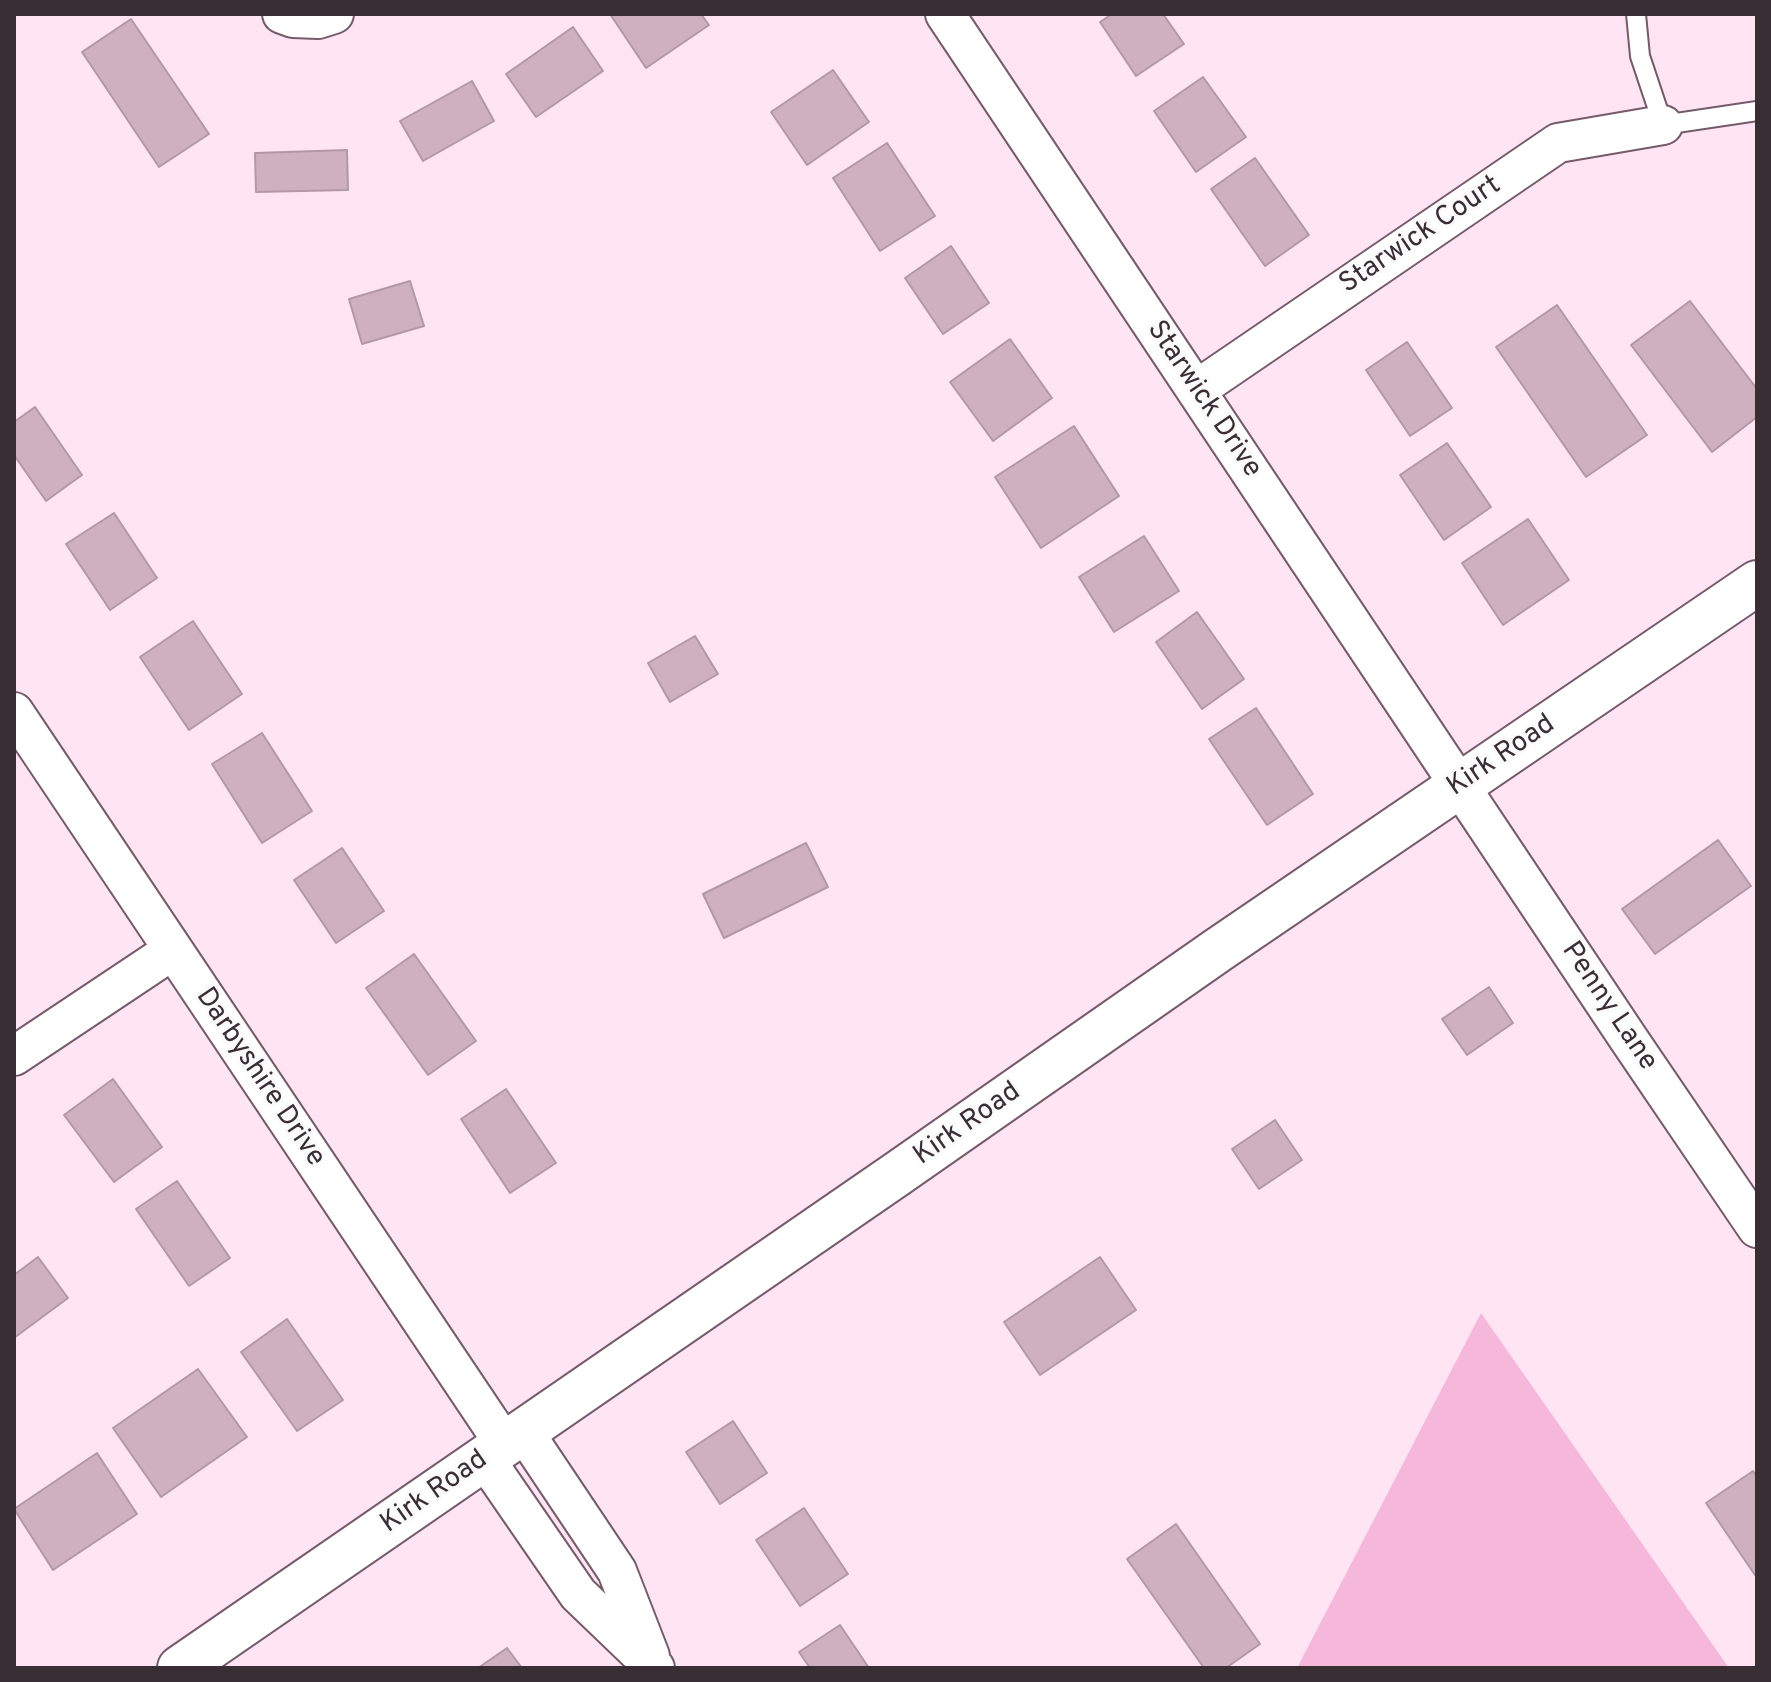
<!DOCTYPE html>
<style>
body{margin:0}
#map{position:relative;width:1771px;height:1682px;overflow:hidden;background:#ffe5f3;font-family:Overpass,sans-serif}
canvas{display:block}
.frame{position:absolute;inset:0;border:16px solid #3a2e35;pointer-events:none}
</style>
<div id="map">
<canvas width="1771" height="1682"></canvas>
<div class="frame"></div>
</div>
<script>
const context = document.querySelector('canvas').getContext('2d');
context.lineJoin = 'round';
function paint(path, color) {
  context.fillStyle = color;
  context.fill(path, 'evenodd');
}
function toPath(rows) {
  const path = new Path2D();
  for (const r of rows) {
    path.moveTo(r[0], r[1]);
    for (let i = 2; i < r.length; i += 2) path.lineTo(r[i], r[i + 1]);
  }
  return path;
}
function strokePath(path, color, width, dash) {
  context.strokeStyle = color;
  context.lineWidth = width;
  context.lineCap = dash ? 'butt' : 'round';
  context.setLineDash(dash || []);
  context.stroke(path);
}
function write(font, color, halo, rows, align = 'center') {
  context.font = font + ' Overpass,sans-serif';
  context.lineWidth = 7;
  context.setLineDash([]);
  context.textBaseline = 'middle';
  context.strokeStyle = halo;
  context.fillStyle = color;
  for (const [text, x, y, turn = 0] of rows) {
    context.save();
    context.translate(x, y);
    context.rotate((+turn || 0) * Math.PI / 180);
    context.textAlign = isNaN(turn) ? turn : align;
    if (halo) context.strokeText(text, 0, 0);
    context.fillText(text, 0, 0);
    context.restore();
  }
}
paint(toPath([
 [1481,1313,1729,1668,1297,1668]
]), '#f5b8db');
const building = toPath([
 [610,14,701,14,709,25,646,68,610,14],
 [1112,14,1163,14,1184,44,1136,76,1100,22,1112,14],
 [131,19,209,134,159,167,82,52,131,19],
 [573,27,603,71,536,117,506,74,573,27],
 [833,70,869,122,807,165,771,112,833,70],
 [1203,77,1246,137,1196,172,1154,111,1203,77],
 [472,81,494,121,423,161,400,121,472,81],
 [887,143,935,216,880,251,833,178,887,143],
 [347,150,348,190,256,192,255,153,347,150],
 [1255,158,1309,235,1265,266,1211,189,1255,158],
 [951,246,989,303,943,334,905,278,951,246],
 [410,281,424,326,362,344,349,299,410,281],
 [1690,301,1757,389,1757,417,1712,452,1631,345,1690,301],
 [1557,305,1647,435,1586,477,1496,347,1557,305],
 [1010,339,1052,398,993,441,950,382,1010,339],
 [1407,342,1452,408,1410,436,1366,370,1407,342],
 [35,407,82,475,46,501,14,455,14,422,35,407],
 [1074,426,1119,496,1041,548,995,477,1074,426],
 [1447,443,1491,507,1444,540,1400,475,1447,443],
 [114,513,157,578,110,610,66,544,114,513],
 [1528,519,1569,580,1503,625,1462,563,1528,519],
 [1144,536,1179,591,1114,632,1079,577,1144,536],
 [1197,612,1244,679,1202,709,1156,642,1197,612],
 [193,621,242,694,189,730,140,657,193,621],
 [695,636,718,674,670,702,648,663,695,636],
 [1256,708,1313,794,1267,825,1209,739,1256,708],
 [262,733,312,811,262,843,212,764,262,733],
 [1718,840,1751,886,1655,954,1622,909,1718,840],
 [806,843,828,887,724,938,703,894,806,843],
 [342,848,384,911,336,943,294,880,342,848],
 [414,954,476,1041,428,1075,366,988,414,954],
 [1489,987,1513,1023,1467,1055,1442,1019,1489,987],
 [113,1079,162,1147,114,1182,64,1115,113,1079],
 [506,1089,556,1163,510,1193,461,1119,506,1089],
 [1275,1120,1302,1160,1259,1189,1232,1149,1275,1120],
 [177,1181,230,1258,189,1286,136,1209,177,1181],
 [38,1257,68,1298,14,1338,14,1275,38,1257],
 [1100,1257,1136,1310,1040,1375,1004,1322,1100,1257],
 [287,1319,343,1400,297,1431,241,1352,287,1319],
 [198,1369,247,1437,161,1497,113,1428,198,1369],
 [733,1421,767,1473,720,1504,686,1452,733,1421],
 [97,1453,137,1514,53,1570,14,1509,97,1453],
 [1753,1471,1757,1477,1757,1578,1706,1503,1753,1471],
 [804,1508,848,1574,800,1606,756,1540,804,1508],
 [1176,1524,1260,1644,1226,1668,1204,1668,1127,1559,1176,1524],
 [840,1625,869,1668,810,1668,799,1652,840,1625],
 [507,1648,522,1668,478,1668,507,1648]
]);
paint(building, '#ceb0c1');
strokePath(building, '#b497a7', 2);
const service = toPath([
 [1636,14,1640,56,1663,125,1757,111]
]);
const minor = toPath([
 [282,14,293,18,318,19,334,14],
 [945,14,1628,1038,1757,1228],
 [1196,390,1558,143,1663,125],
 [14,712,505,1445],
 [14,1056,173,950],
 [524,1432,617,1571,650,1656],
 [485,1459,578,1594,655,1668]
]);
const tertiary = toPath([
 [180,1668,897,1174,1218,950,1757,583]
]);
strokePath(service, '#755b6a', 22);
strokePath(minor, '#755b6a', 42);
strokePath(tertiary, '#755b6a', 48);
strokePath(service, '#fff', 18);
strokePath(minor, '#fff', 38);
strokePath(tertiary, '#fff', 44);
write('28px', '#3a2e35', '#fbfbfb', [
 ["Starwick Court",1421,236,-34],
 ["Starwick Drive",1203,400,56],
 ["Kirk Road",1502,757,-34],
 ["Penny Lane",1608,1007,56],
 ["Darbyshire Drive",259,1078,56],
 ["Kirk Road",968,1125,-35],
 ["Kirk Road",435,1493,-35]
]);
</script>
